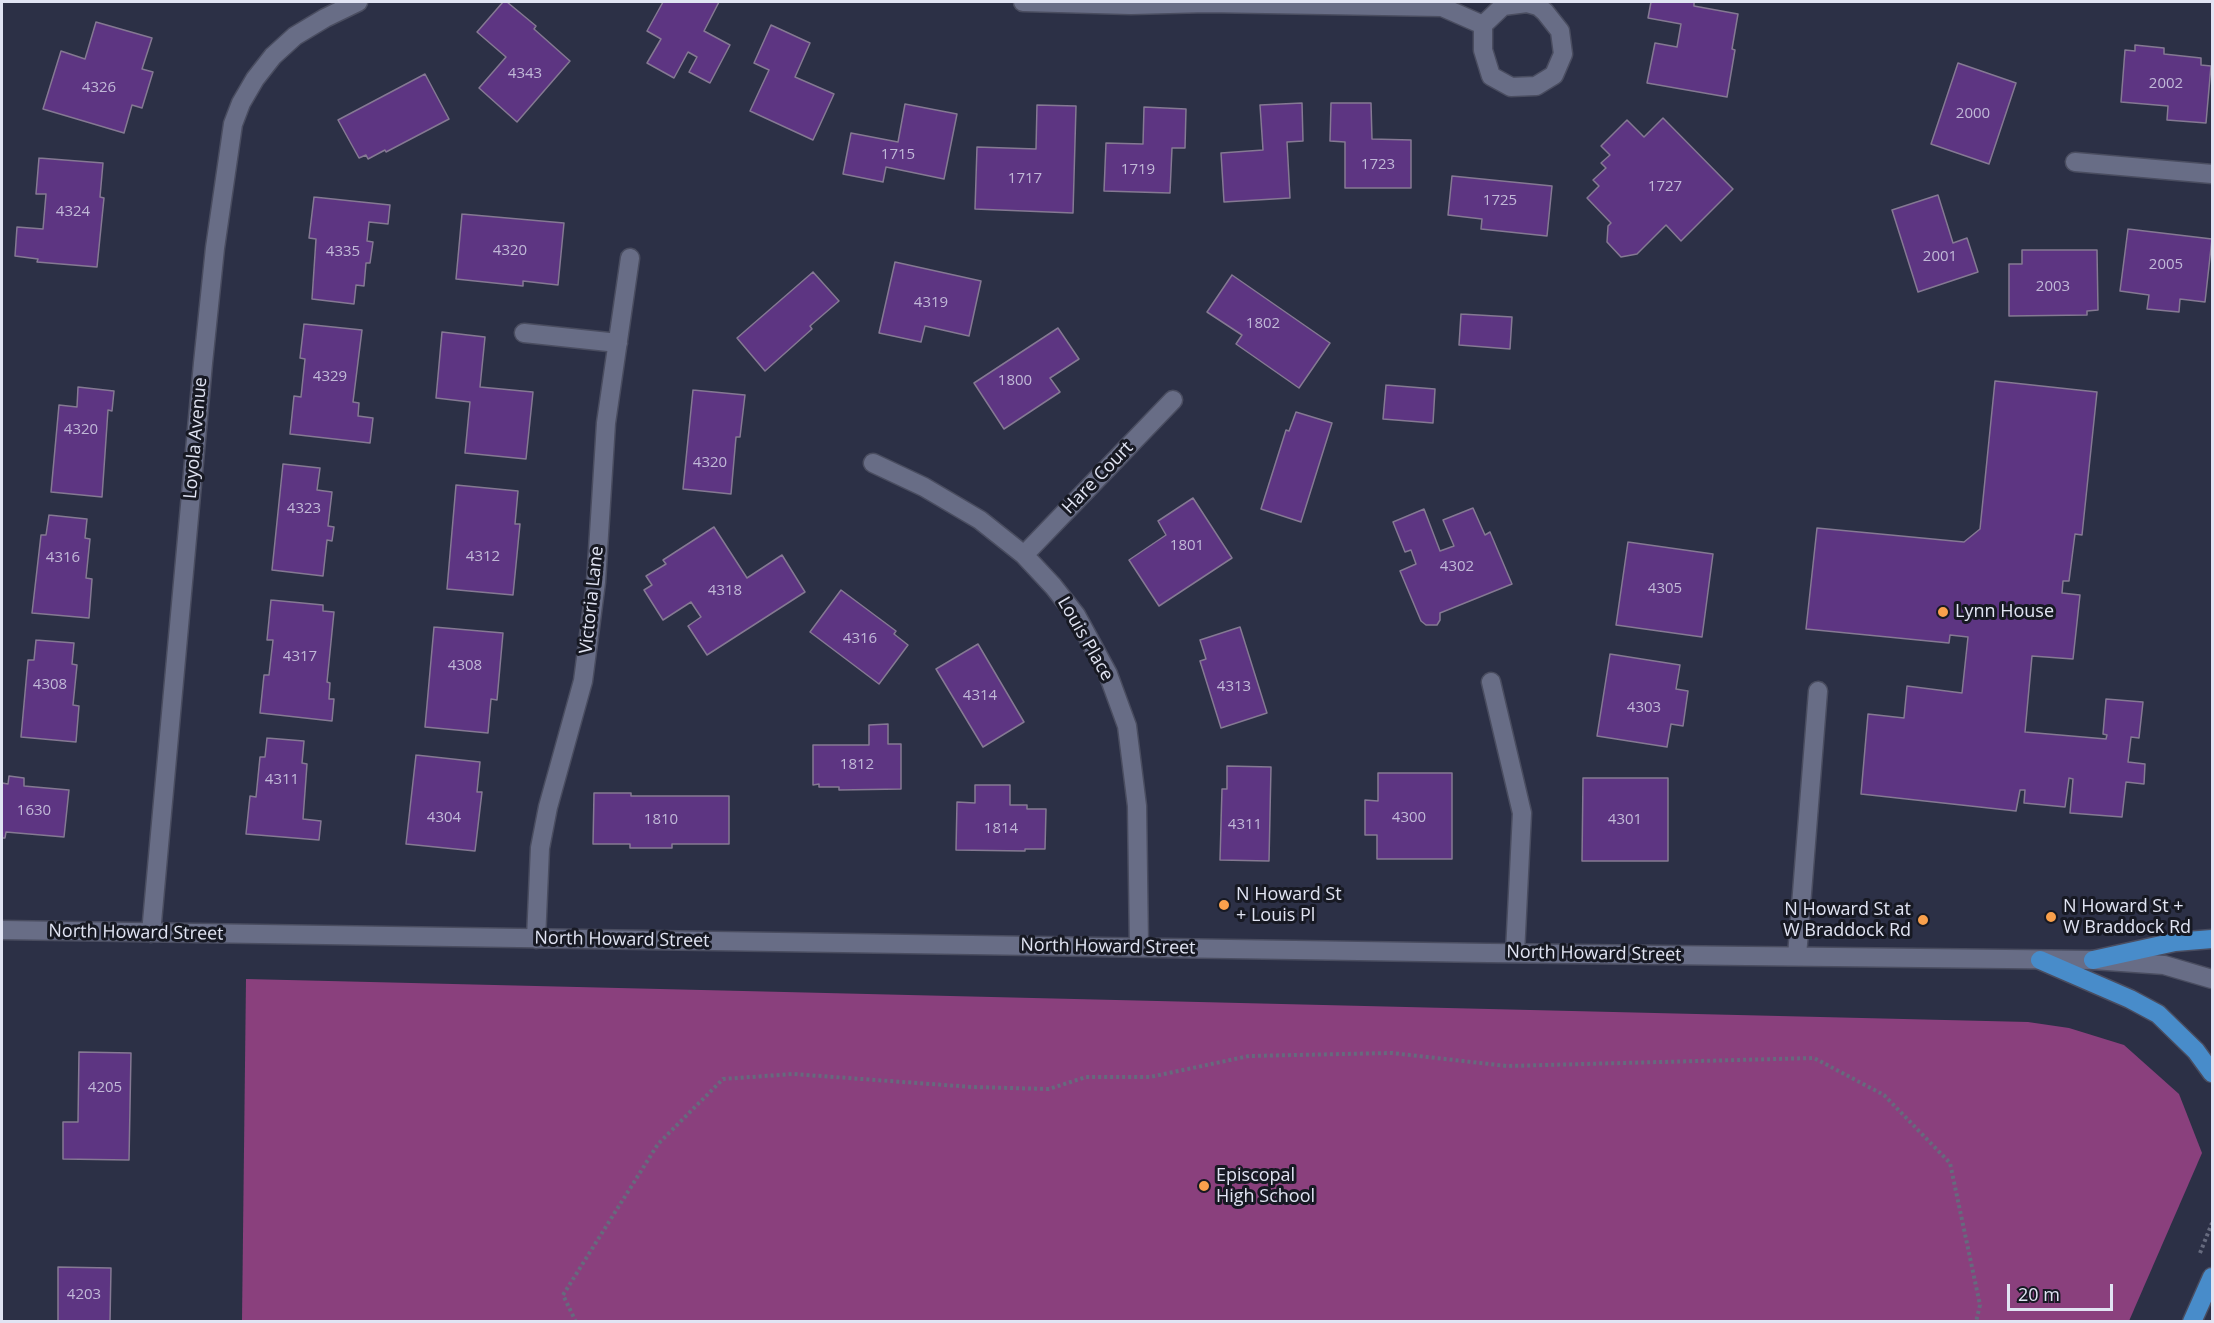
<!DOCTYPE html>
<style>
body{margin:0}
#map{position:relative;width:2214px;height:1323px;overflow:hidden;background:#2c3046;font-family:"Open Sans",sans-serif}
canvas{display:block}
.frame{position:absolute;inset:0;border:3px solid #e1e4f3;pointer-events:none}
.scale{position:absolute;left:2007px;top:1284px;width:106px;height:27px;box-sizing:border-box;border:3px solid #e1e4f3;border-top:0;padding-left:8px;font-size:18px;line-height:21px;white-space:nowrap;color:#e1e4f3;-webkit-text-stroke:4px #171923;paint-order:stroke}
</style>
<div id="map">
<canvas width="2214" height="1323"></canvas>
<div class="frame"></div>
<div class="scale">20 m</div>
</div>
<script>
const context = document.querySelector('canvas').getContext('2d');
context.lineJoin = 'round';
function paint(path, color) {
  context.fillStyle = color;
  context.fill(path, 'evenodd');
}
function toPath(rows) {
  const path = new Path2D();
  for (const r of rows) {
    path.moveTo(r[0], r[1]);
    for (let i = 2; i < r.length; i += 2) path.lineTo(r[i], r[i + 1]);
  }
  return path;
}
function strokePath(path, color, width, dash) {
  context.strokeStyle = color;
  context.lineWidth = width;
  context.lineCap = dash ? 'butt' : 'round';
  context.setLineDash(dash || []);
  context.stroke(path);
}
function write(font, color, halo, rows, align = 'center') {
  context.font = font + ' "Open Sans",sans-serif';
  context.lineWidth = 6;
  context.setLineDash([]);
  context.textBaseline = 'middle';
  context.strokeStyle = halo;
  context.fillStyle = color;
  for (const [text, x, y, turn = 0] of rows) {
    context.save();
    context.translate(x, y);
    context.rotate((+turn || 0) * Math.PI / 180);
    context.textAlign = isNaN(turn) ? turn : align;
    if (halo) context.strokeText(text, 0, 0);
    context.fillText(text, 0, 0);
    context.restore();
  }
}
paint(toPath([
 [246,979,2028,1022,2069,1028,2124,1045,2179,1094,2202,1153,2129,1321,242,1321]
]), '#8a407d');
const building = toPath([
 [503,2,507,2,536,26,534,29,570,61,517,122,479,88,506,57,477,32,503,2],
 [663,2,719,2,704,31,730,45,710,83,689,72,697,57,688,52,674,78,647,63,661,39,647,31,663,2],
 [1651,2,1694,2,1694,6,1738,14,1732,49,1735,50,1727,97,1647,83,1655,43,1677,47,1681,24,1648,18,1651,2],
 [96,22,152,38,142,69,153,72,142,108,132,105,124,133,43,109,61,51,85,59,96,22],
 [771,25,810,43,795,77,834,94,813,140,750,111,769,70,754,63,771,25],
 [2135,45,2164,48,2164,54,2201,58,2201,65,2211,66,2206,123,2167,120,2168,106,2121,102,2125,50,2135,51,2135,45],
 [1958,63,2016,83,1989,164,1931,144,1958,63],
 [425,74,449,119,386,152,385,150,368,159,366,155,359,158,338,120,425,74],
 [1302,103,1303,141,1287,142,1290,198,1224,202,1221,153,1263,150,1260,105,1302,103],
 [1331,103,1371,103,1372,139,1411,140,1411,188,1345,188,1345,142,1330,141,1331,103],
 [905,104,957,114,944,179,886,167,883,182,843,174,851,133,898,142,905,104],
 [1037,105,1076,106,1073,213,975,209,977,147,1036,149,1037,105],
 [1144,107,1186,109,1185,148,1172,148,1170,193,1104,191,1106,143,1143,144,1144,107],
 [1663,118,1733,189,1681,241,1666,225,1637,254,1621,257,1607,242,1608,226,1611,223,1587,198,1599,186,1593,180,1606,168,1601,163,1610,155,1601,146,1627,120,1644,137,1663,118],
 [39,158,103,163,100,197,104,198,97,267,37,262,38,259,15,256,17,227,43,229,46,194,36,194,39,158],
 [1452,176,1552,186,1547,236,1481,229,1482,219,1448,215,1452,176],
 [1938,195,1953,243,1967,238,1978,272,1918,292,1892,210,1938,195],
 [314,197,390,205,388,224,369,222,367,241,373,242,370,263,366,263,364,286,356,285,354,304,312,299,316,239,309,238,314,197],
 [462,214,564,223,558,285,523,281,523,286,456,279,462,214],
 [2128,229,2212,239,2205,302,2180,299,2179,312,2147,309,2149,295,2120,291,2128,229],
 [2022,250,2097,250,2098,310,2087,311,2087,315,2009,316,2009,264,2022,264,2022,250],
 [895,262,981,281,969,336,925,326,921,342,879,333,895,262],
 [813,272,839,301,810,326,812,329,765,371,737,338,813,272],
 [1232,275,1330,343,1299,388,1236,344,1242,335,1207,312,1232,275],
 [1461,314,1512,317,1510,349,1459,345,1461,314],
 [304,324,362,330,353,402,359,403,358,416,373,418,370,443,290,434,294,396,301,397,305,359,300,358,304,324],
 [1058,328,1079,359,1050,378,1060,392,1004,429,974,383,1058,328],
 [442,332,485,337,480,387,533,392,526,459,465,453,470,402,436,398,442,332],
 [1995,381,2097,392,2082,535,2075,534,2069,581,2063,581,2062,593,2080,595,2073,659,2032,656,2025,732,2106,739,2107,735,2103,734,2106,699,2143,702,2139,738,2131,737,2128,762,2145,764,2144,784,2126,782,2122,817,2070,813,2073,779,2069,778,2065,807,2024,803,2025,790,2020,790,2016,811,1861,794,1868,714,1904,718,1907,686,1962,693,1968,637,1950,635,1949,643,1806,629,1817,528,1964,542,1980,529,1995,381],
 [1386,385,1435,389,1433,423,1383,419,1386,385],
 [78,387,114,391,112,411,108,410,102,497,51,492,59,405,77,407,78,387],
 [693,390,745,395,740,437,736,437,731,494,683,489,693,390],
 [1296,412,1332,423,1301,522,1261,509,1286,430,1289,431,1296,412],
 [283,464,320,468,317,490,332,492,328,526,334,527,332,541,327,540,323,576,272,570,283,464],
 [456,485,518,491,515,524,520,524,513,595,447,589,456,485],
 [1193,498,1232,558,1159,606,1129,560,1166,535,1158,521,1193,498],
 [1473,508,1485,535,1490,532,1512,584,1440,613,1440,620,1437,625,1426,625,1421,621,1400,571,1416,564,1411,550,1405,552,1393,522,1424,509,1440,551,1454,546,1443,520,1473,508],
 [49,515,87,519,85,538,90,539,86,578,92,579,89,618,32,613,41,535,46,535,49,515],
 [714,527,747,578,782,555,805,592,707,655,688,626,701,617,691,602,663,620,644,590,652,585,646,576,666,564,663,560,714,527],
 [1628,542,1713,554,1702,637,1616,625,1628,542],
 [841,590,896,631,894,634,908,645,879,684,810,632,841,590],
 [271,600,323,605,323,611,334,612,327,682,330,683,329,699,334,699,332,721,260,713,264,675,269,675,273,640,267,640,271,600],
 [434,627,503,633,497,700,491,699,488,733,425,727,434,627],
 [1240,627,1267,713,1221,728,1200,661,1206,659,1200,640,1240,627],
 [36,640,74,643,72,664,77,665,73,705,79,706,76,742,21,737,28,660,34,660,36,640],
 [978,644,1024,722,983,747,936,669,978,644],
 [1610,654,1680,665,1676,689,1688,691,1683,726,1671,724,1667,747,1597,736,1610,654],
 [888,724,888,744,901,744,901,789,839,790,839,787,819,787,819,784,813,785,813,745,869,745,869,725,888,724],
 [267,738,304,741,302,763,307,764,303,819,321,821,319,840,246,834,250,796,256,797,260,757,265,757,267,738],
 [416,755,480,762,477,792,482,792,475,851,406,844,416,755],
 [1227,766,1271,767,1269,861,1220,860,1222,789,1227,789,1227,766],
 [1378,773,1452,773,1452,859,1377,859,1377,835,1365,835,1365,800,1378,801,1378,773],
 [9,776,24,778,24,786,69,790,64,837,6,832,5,838,2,838,2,783,8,784,9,776],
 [1583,778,1668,778,1668,861,1582,861,1583,778],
 [975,785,1010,785,1010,805,1027,805,1027,809,1046,809,1045,849,1025,849,1025,851,956,850,957,802,975,803,975,785],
 [594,793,631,793,631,796,729,796,729,844,672,844,672,848,630,848,630,844,593,844,594,793],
 [79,1052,131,1053,129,1160,63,1159,63,1122,78,1122,79,1052],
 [58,1267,111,1268,110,1322,58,1322,58,1267]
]);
paint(building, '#5d3582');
strokePath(building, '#857993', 1.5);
const minor = toPath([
 [1023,2,1131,5,1207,3,1442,7,1483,25],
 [1527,3,1538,6,1545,12,1560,31,1563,54,1554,75,1536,86,1511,87,1491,76,1483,50,1483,25,1503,6,1527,3],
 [2075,162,2212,174],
 [524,333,618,343],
 [873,463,924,487,980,520,1024,555,1053,586,1076,615,1108,674,1127,726,1137,806,1139,947],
 [1024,555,1173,400],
 [1491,682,1522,813,1515,953],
 [2,930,1488,953,2093,960,2164,965,2212,979],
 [151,933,203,363,215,248,233,124,241,103,255,79,273,56,295,36,325,18,358,2],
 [536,939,540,848,548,807,583,681,596,582,606,423,630,258],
 [1797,956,1818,691]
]);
const major = toPath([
 [2040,960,2130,999,2158,1014,2196,1051,2212,1073],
 [2093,960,2175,942,2212,939],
 [2192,1322,2212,1277]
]);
strokePath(minor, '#4a4d60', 21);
strokePath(major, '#4a4d60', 21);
strokePath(toPath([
 [2200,1253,2212,1223],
 [576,1322,563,1295,658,1144,723,1079,793,1074,972,1087,1049,1089,1086,1077,1150,1077,1249,1056,1392,1053,1507,1066,1814,1058,1884,1095,1950,1163,1980,1305,1976,1322]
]), '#666a7e', 4, [3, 3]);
strokePath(minor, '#686d86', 18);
strokePath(major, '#488cca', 18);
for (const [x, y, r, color] of [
 [1943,612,6,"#f9a04c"],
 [1224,905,6,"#f9a04c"],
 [2051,917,6,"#f9a04c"],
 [1923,920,6,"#f9a04c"],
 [1204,1186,6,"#f9a04c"]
]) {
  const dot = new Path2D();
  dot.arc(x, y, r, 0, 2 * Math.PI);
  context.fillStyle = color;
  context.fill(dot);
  strokePath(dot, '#171923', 2);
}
write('15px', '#c0b8d7', null, [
 ["4343",525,74],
 ["2002",2166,84],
 ["4326",99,88],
 ["2000",1973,114],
 ["1715",898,155],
 ["1723",1378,165],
 ["1719",1138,170],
 ["1717",1025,179],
 ["1727",1665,187],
 ["1725",1500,201],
 ["4324",73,212],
 ["4320",510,251],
 ["4335",343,252],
 ["2001",1940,257],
 ["2005",2166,265],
 ["2003",2053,287],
 ["4319",931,303],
 ["1802",1263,324],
 ["4329",330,377],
 ["1800",1015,381],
 ["4320",81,430],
 ["4320",710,463],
 ["4323",304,509],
 ["1801",1187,546],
 ["4312",483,557],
 ["4316",63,558],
 ["4302",1457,567],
 ["4305",1665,589],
 ["4318",725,591],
 ["4316",860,639],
 ["4317",300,657],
 ["4308",465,666],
 ["4308",50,685],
 ["4313",1234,687],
 ["4314",980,696],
 ["4303",1644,708],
 ["1812",857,765],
 ["4311",282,780],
 ["1630",34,811],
 ["4304",444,818],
 ["4300",1409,818],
 ["1810",661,820],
 ["4301",1625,820],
 ["4311",1245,825],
 ["1814",1001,829],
 ["4205",105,1088],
 ["4203",84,1295]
]);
write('18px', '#e1e4f3', '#171923', [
 ["Loyola Avenue",196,438,-85],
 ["Hare Court",1098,478,-46],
 ["Victoria Lane",592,600,-84],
 ["Louis Place",1085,639,60],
 ["North Howard Street",136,933,1],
 ["North Howard Street",622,940,1],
 ["North Howard Street",1108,947,1],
 ["North Howard Street",1594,954,1]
]);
write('18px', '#e1e4f3', '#171923', [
 ["Lynn House",1955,612],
 ["N Howard St",1236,895],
 ["+ Louis Pl",1236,916],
 ["N Howard St +",2063,907],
 ["W Braddock Rd",2063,928],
 ["N Howard St at",1911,910,"right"],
 ["W Braddock Rd",1911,931,"right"],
 ["Episcopal",1216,1176],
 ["High School",1216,1197]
], 'left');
</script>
